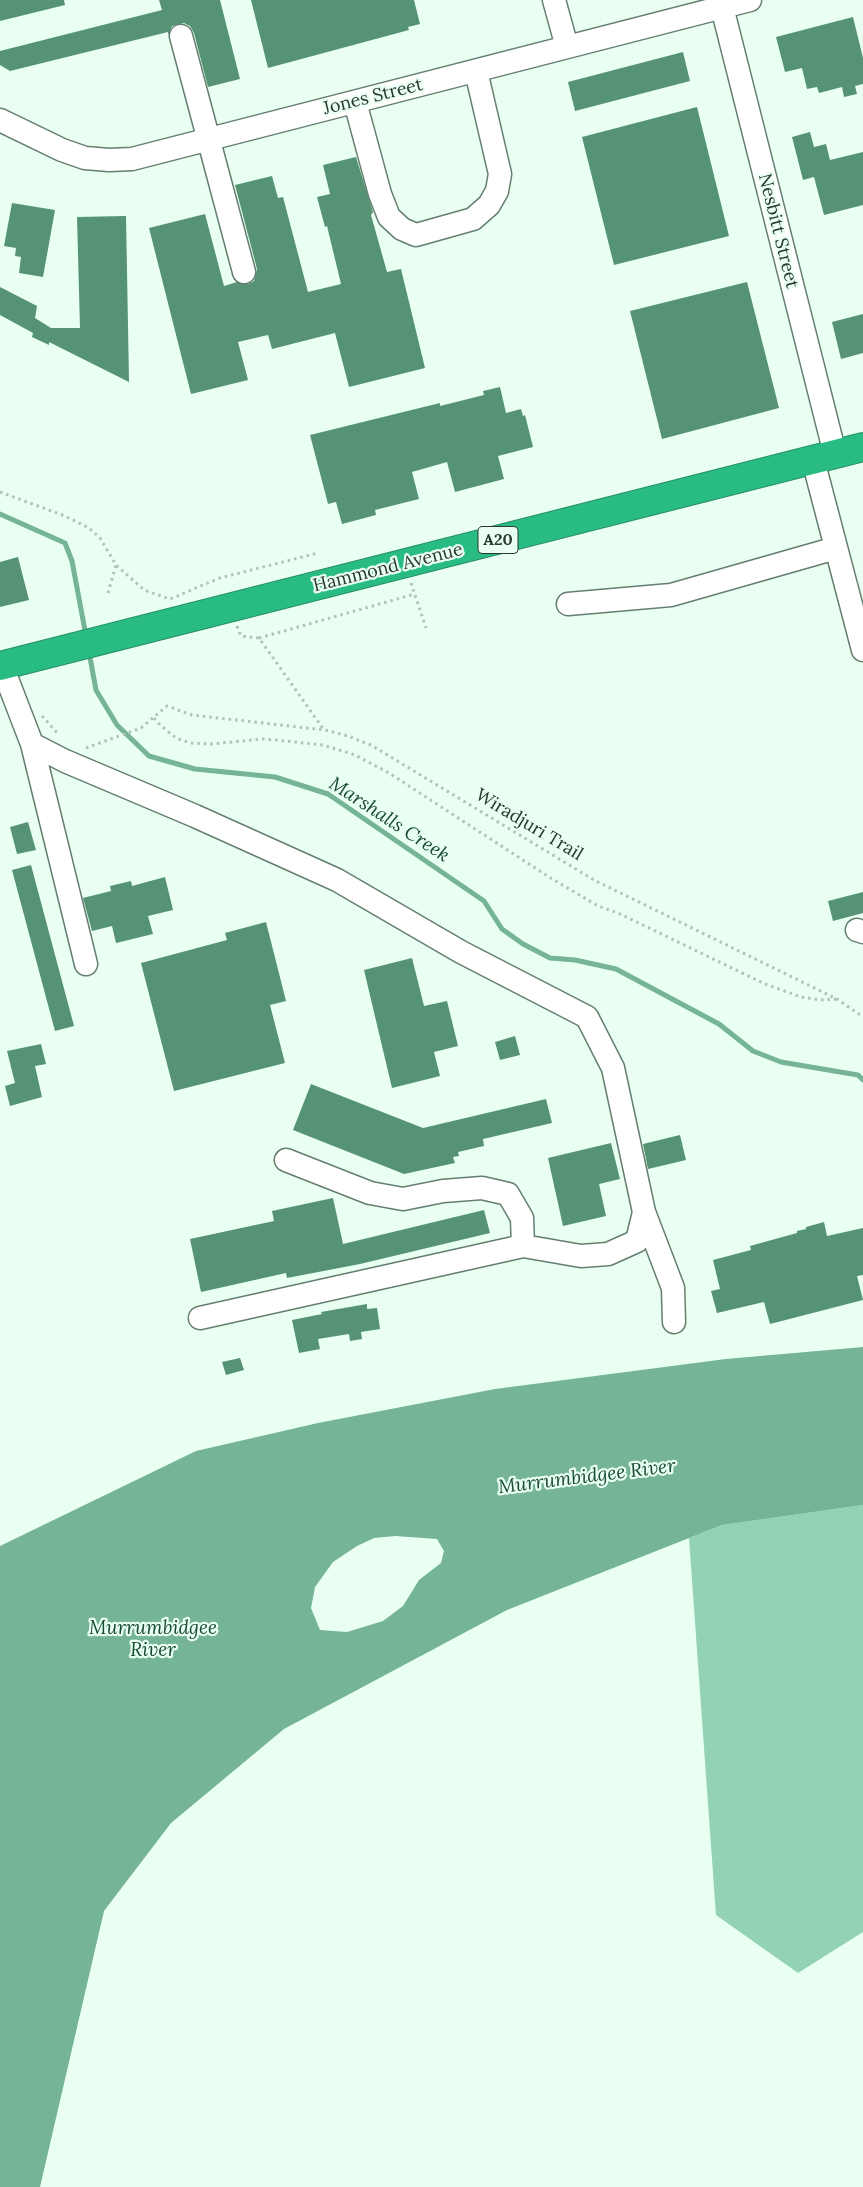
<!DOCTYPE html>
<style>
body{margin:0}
canvas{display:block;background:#e8fff2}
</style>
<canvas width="863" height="2187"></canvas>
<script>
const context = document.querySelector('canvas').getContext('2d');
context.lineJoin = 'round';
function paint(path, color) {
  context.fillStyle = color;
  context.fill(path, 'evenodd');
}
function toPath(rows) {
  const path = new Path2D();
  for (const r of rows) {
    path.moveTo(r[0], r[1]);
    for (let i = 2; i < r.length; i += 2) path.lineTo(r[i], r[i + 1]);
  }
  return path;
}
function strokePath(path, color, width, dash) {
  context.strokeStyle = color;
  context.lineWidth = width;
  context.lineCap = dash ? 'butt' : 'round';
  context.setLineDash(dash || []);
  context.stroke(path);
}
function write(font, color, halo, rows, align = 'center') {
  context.font = font + ' Lora,serif';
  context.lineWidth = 4.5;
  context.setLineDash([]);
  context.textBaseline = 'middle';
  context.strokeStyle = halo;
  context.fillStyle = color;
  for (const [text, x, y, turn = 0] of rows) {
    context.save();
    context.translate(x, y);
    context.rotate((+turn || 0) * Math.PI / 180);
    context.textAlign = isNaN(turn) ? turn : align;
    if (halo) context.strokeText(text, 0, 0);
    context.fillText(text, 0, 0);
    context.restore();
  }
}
paint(toPath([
 [863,1505,863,1932,798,1973,716,1915,689,1538,722,1525]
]), '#93d2b2');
paint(toPath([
 [863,1347,863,1505,722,1525,507,1610,284,1729,171,1823,104,1911,40,2187,0,2187,0,1546,196,1451,318,1423,495,1389,726,1359],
 [395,1536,437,1539,444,1551,441,1563,419,1580,403,1606,383,1621,347,1632,320,1630,311,1608,315,1587,333,1562,357,1546,374,1538]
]), '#75b494');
strokePath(toPath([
 [0,514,65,543,72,561,86,636],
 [89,652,96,690,117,725,149,756,195,769,275,777,328,794,484,901,502,929,523,944,550,958,575,960,616,969,719,1024,753,1051,781,1062,858,1075,863,1080]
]), '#75b494', 5);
paint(toPath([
 [0,0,64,0,65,5,0,21],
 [159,0,220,0,240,79,208,87,194,33,190,26,184,23,172,26,168,35,168,32,10,71,0,65,0,51,162,10],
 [251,0,414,0,420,24,408,27,409,30,268,68],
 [853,17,863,58,863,84,855,86,857,94,844,97,842,87,819,93,817,87,807,89,802,68,785,72,776,37],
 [683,52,690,81,575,111,568,82],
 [697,107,729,236,614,265,582,137],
 [810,132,814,147,826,144,830,160,863,152,863,205,824,215,814,177,803,180,792,137],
 [356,157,373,212,371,215,387,272,401,269,425,368,349,387,335,333,272,349,268,335,238,342,248,380,191,394,149,228,205,214,224,286,237,282,248,284,254,281,257,269,235,185,272,176,278,198,283,197,308,292,341,284,327,226,325,227,317,197,330,194,323,165],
 [12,203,55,210,43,277,19,273,21,257,15,256,16,248,4,246],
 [126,216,128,326,129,382,49,342,49,345,32,337,33,333,0,315,0,287,37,306,35,318,51,328,80,328,77,217],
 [747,282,779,408,662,439,630,311],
 [863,314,863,353,841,359,832,322],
 [500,387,506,413,521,409,523,416,525,415,533,447,498,456,504,479,455,492,447,462,412,472,419,499,375,510,376,515,342,524,336,502,328,504,310,435,440,403,440,406,484,395,483,391],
 [18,557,29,600,0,607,0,562],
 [28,822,36,850,17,854,10,827],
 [31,865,74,1026,55,1031,12,870],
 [165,877,173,910,148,916,153,934,116,943,112,926,92,931,83,898,111,891,110,886,131,881,132,886],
 [863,892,863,913,833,921,828,901],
 [266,922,286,1001,270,1005,285,1063,174,1091,141,963,227,940,225,933],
 [412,958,424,1006,447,1001,458,1046,434,1052,440,1076,392,1088,364,970],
 [515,1036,520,1055,500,1060,495,1042],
 [41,1044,46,1064,35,1066,42,1097,10,1106,5,1086,15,1083,7,1051],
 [311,1084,423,1128,546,1099,552,1123,483,1139,484,1146,458,1152,459,1156,453,1157,455,1163,404,1174,293,1130],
 [680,1135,686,1160,648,1169,643,1144],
 [611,1143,620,1179,599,1184,606,1216,563,1226,548,1158],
 [333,1198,343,1244,484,1210,490,1233,360,1264,287,1278,286,1273,201,1292,190,1239,274,1221,272,1211],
 [824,1222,827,1236,863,1228,863,1275,857,1276,863,1300,770,1324,764,1302,717,1313,711,1291,720,1289,713,1260,751,1250,750,1246,797,1233,797,1231,806,1229,806,1227],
 [367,1304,367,1309,377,1308,380,1329,361,1332,362,1339,350,1341,349,1334,318,1339,320,1349,299,1353,292,1320,322,1314,321,1312],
 [240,1358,244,1370,226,1375,222,1362]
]), '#559374');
const minor = toPath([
 [554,0,567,47],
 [722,7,835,454],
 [181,36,244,272],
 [355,102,380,194,389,217,402,229,416,235,473,219,489,205,497,191,500,174,476,71],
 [0,120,62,150,85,158,109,160,132,159,750,0],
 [813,460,863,650],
 [568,604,671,595,836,548],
 [2,666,32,744,86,964],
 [32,744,65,761,195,816,337,880,461,952,587,1017,613,1068,644,1212,637,1241,608,1254,581,1256,523,1246,522,1218,508,1194,482,1188,443,1191,403,1199,370,1193,286,1160],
 [857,930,863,932],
 [644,1212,673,1288,674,1322],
 [200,1318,523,1246]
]);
const highway = toPath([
 [0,666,863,447]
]);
strokePath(minor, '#657e70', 25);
strokePath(highway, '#298d66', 30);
strokePath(toPath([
 [0,492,65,516,89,528,100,538,116,565,144,590,170,599,220,578,318,553],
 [411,583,426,628],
 [108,593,116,565],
 [237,626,241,636,259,638,324,730],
 [259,638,415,594],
 [42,716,59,735],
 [154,718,160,725,176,738,190,743,211,744,263,739,285,741,323,745,355,755,389,773,549,877,598,906,618,913,765,984,801,997,821,1000,836,999],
 [86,748,141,728,167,706,192,715,325,730,348,736,371,745,594,880,837,999,863,1017]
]), '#afc3b8', 3, [2.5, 4]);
strokePath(minor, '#fff', 22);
strokePath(highway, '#28bc83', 28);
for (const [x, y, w] of [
 [498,540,40]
]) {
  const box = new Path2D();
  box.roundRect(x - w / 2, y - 13.5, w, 27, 4);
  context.fillStyle = '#e8fff2';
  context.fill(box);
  strokePath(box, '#2c3731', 1);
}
write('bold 16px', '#2c3731', null, [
 ["A20",498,540]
]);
write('18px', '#2c3731', '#e8fff2', [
 ["Jones Street",373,97,-14],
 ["Nesbitt Street",778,231,76],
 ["Hammond Avenue",388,568,-14],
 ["Wiradjuri Trail",529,825,31]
]);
write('italic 19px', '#184a34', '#e8fff2', [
 ["Marshalls Creek",389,820,33],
 ["Murrumbidgee River",587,1477,-7],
 ["Murrumbidgee",153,1629],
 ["River",153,1651]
]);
</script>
